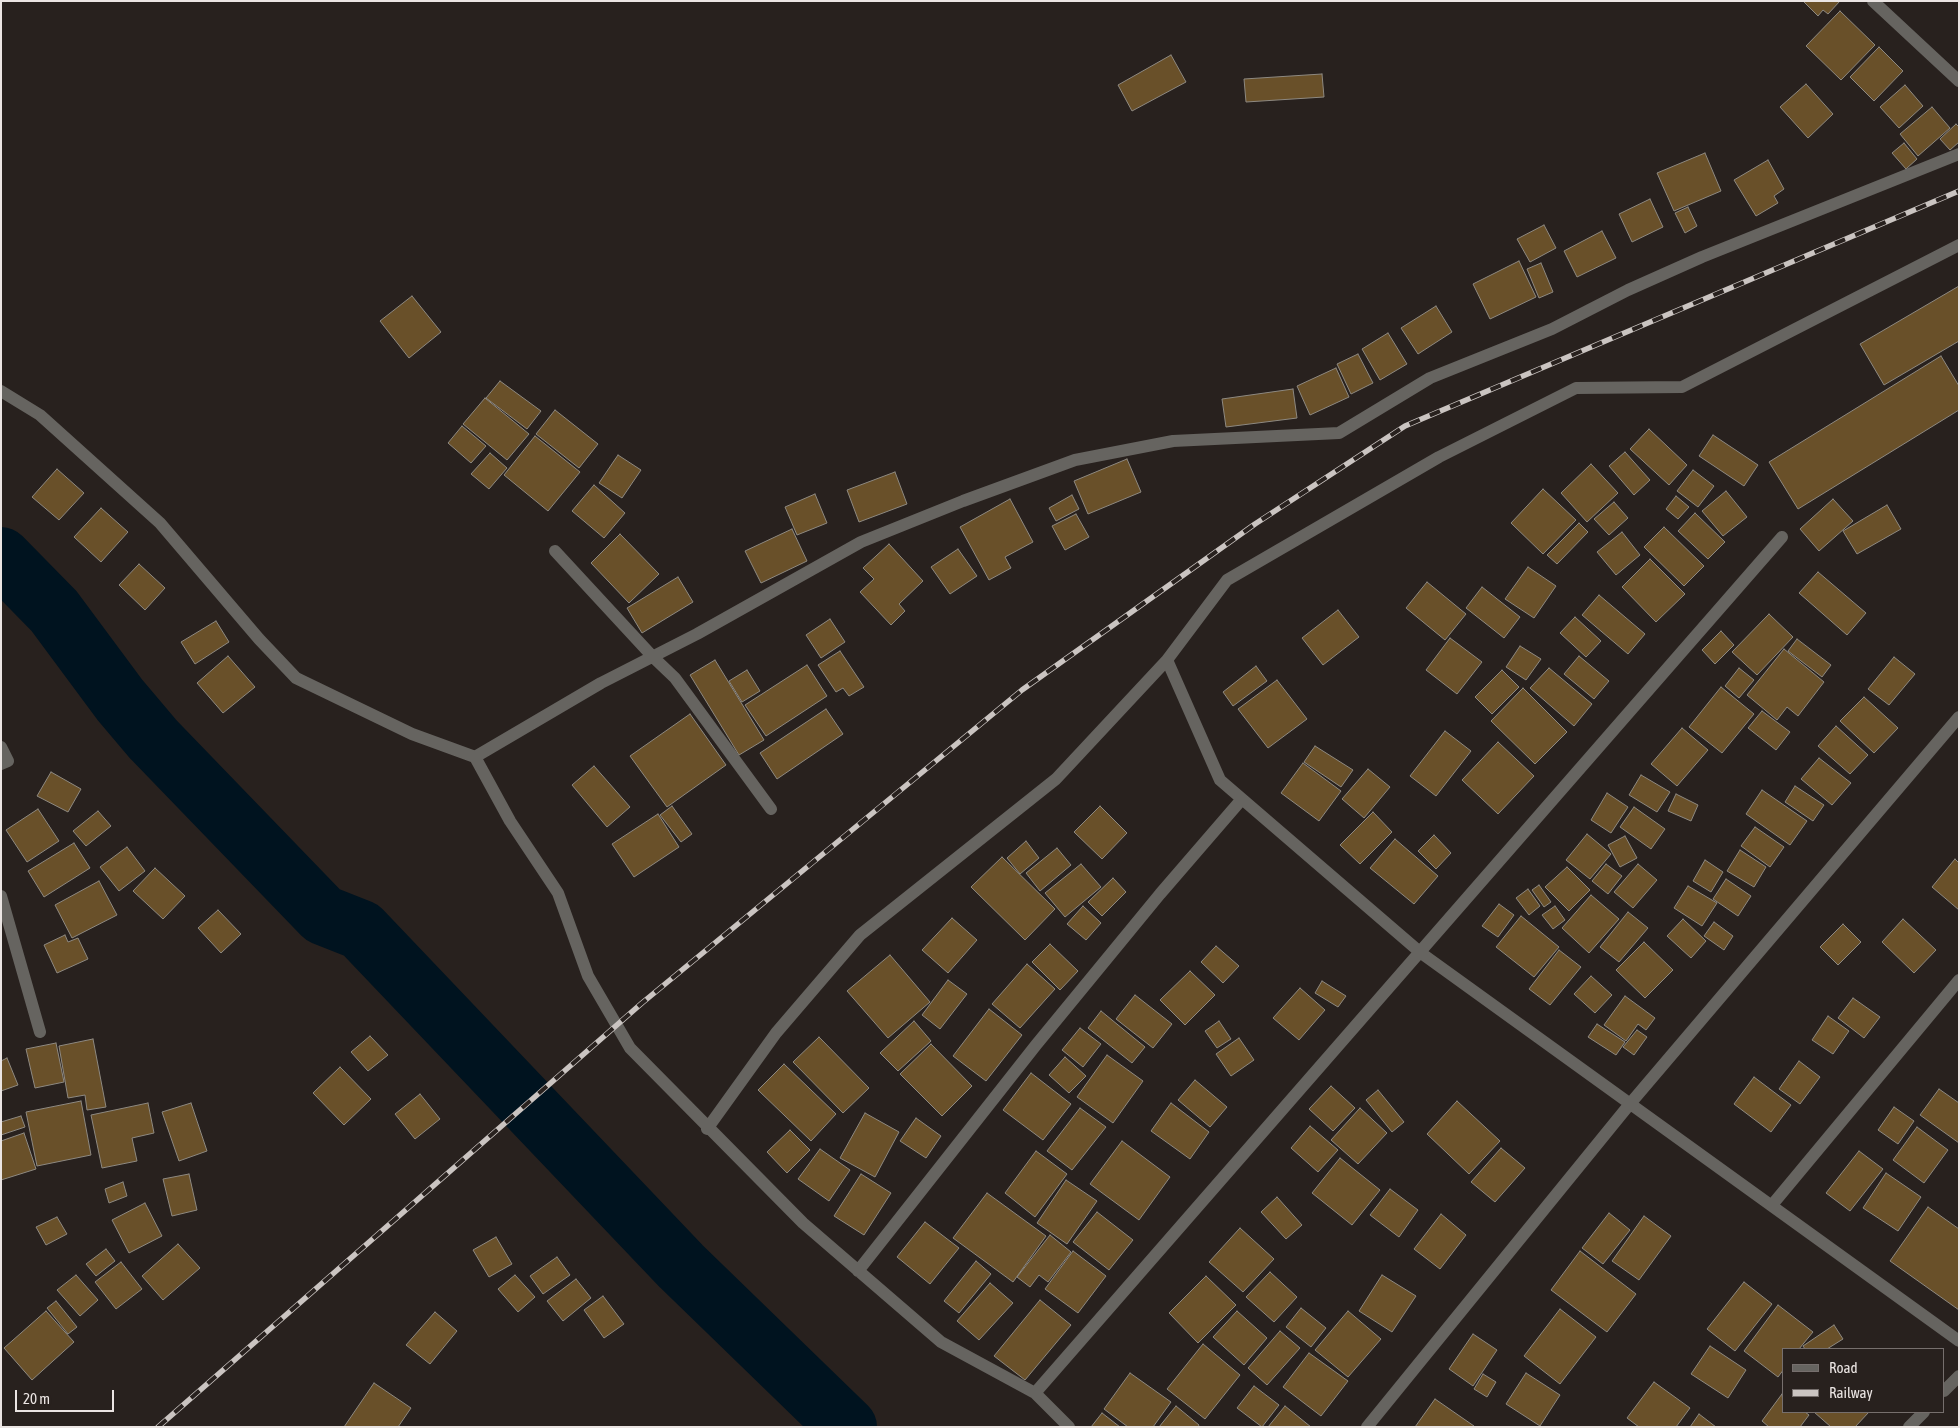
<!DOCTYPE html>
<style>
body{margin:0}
#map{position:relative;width:1960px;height:1428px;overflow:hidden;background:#28211e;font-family:"Asap Condensed",sans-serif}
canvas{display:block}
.frame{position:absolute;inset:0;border:2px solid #ebe5e3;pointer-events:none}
.legend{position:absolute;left:1782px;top:1348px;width:162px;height:65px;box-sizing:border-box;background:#28211e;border:1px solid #766f6d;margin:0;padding:6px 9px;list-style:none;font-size:15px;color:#ebe5e3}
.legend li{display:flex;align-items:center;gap:10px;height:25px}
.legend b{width:25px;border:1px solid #766f6d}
.scale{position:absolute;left:15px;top:1390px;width:99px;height:22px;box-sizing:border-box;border:2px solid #ebe5e3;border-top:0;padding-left:6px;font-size:15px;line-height:18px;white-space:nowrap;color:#ebe5e3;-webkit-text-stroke:4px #28211e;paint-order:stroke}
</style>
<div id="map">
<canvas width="1960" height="1428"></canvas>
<div class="frame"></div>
<ul class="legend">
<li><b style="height:6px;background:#666460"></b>Road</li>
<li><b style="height:6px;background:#cac4c1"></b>Railway</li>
</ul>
<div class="scale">20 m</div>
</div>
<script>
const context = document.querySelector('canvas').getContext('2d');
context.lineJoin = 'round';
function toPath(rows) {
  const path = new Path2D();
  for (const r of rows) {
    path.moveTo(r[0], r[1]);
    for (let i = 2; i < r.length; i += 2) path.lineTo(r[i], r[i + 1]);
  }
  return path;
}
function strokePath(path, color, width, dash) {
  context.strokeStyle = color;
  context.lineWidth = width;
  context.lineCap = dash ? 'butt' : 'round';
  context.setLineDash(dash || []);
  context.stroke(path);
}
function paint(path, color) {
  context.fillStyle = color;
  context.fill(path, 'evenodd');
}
strokePath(toPath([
 [1,557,54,611,120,700,153,739,323,915,361,930,681,1266,847,1427]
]), '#00131f', 60);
const building = toPath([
 [1803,1,1840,1,1828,14,1823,10,1818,16,1803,1],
 [1840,11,1875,45,1841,80,1806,46,1840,11],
 [1879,47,1903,71,1874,101,1850,77,1879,47],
 [1171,55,1186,82,1132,111,1118,85,1171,55],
 [1322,74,1324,97,1246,102,1244,79,1322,74],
 [1806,84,1833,114,1808,138,1780,107,1806,84],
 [1905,85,1923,106,1899,128,1880,107,1905,85],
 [1932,107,1950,128,1918,156,1900,134,1932,107],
 [1956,124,1959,127,1959,142,1950,150,1940,139,1956,124],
 [1904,143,1917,159,1906,169,1892,153,1904,143],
 [1705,153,1721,191,1674,211,1657,173,1705,153],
 [1768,160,1784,189,1774,196,1778,203,1756,216,1734,180,1768,160],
 [1650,199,1663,227,1632,242,1619,214,1650,199],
 [1688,207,1697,226,1685,233,1675,213,1688,207],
 [1544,225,1556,248,1530,262,1517,239,1544,225],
 [1602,231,1616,258,1577,277,1564,251,1602,231],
 [1519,261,1536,297,1490,319,1473,284,1519,261],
 [1541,263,1553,292,1539,298,1527,269,1541,263],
 [1959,286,1959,341,1884,385,1860,344,1959,286],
 [412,296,441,332,409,358,380,321,412,296],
 [1436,306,1452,332,1418,354,1401,328,1436,306],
 [1388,333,1407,364,1380,380,1362,349,1388,333],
 [1358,354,1373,383,1351,394,1337,364,1358,354],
 [1941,356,1959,386,1959,410,1798,509,1769,462,1941,356],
 [1336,368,1349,397,1310,415,1297,386,1336,368],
 [500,381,541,411,527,429,486,398,500,381],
 [1293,389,1297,418,1226,427,1222,399,1293,389],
 [485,398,529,434,507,460,463,424,485,398],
 [555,410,598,444,579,468,536,434,555,410],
 [462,426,486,446,471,463,448,443,462,426],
 [1649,429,1687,465,1669,485,1630,449,1649,429],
 [1713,435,1758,465,1744,486,1699,456,1713,435],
 [535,436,580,472,548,511,504,475,535,436],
 [1625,452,1650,480,1634,495,1609,466,1625,452],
 [490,453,507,468,489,489,471,474,490,453],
 [618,455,641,470,622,498,599,483,618,455],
 [1127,459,1141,492,1088,514,1074,481,1127,459],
 [1591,464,1618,493,1587,522,1561,493,1591,464],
 [57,469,84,493,59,520,32,497,57,469],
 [1693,470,1714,486,1698,507,1677,491,1693,470],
 [895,472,907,504,859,522,847,490,895,472],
 [594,485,625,513,604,538,572,511,594,485],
 [1543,489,1576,520,1543,554,1511,523,1543,489],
 [1726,491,1747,517,1723,536,1702,511,1726,491],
 [815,494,827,523,797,535,785,507,815,494],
 [1072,495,1079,509,1056,521,1049,508,1072,495],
 [1676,496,1689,507,1678,519,1666,509,1676,496],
 [1010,499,1033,542,1005,557,1011,568,989,580,960,527,1010,499],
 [1833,499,1853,521,1819,551,1800,529,1833,499],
 [1614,502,1628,518,1609,535,1594,519,1614,502],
 [1887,505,1901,529,1857,554,1843,531,1887,505],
 [101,508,128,532,101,562,74,537,101,508],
 [1695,513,1725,542,1708,559,1678,531,1695,513],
 [1076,514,1089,537,1065,550,1052,526,1076,514],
 [1579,523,1588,532,1557,564,1547,555,1579,523],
 [1664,527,1704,566,1684,586,1644,547,1664,527],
 [792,529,807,561,761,583,745,551,792,529],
 [1622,532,1640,555,1616,575,1597,552,1622,532],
 [620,534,659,574,629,603,591,563,620,534],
 [889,544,923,581,899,604,905,611,891,625,860,592,874,579,863,568,889,544],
 [958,549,977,576,950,594,931,567,958,549],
 [1650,559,1685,594,1656,622,1622,587,1650,559],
 [139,564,165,588,145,610,119,585,139,564],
 [1528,567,1556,586,1534,618,1505,599,1528,567],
 [1818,572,1866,613,1847,635,1799,593,1818,572],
 [678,577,693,602,642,633,627,608,678,577],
 [1427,582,1466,614,1445,640,1406,608,1427,582],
 [1482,587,1520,617,1504,638,1466,608,1482,587],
 [1599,595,1645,634,1628,654,1582,615,1599,595],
 [1338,610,1359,637,1323,665,1302,638,1338,610],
 [1769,614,1793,637,1757,675,1732,652,1769,614],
 [1575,617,1601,641,1586,657,1560,633,1575,617],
 [830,619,845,642,821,658,806,635,830,619],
 [216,621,229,642,195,664,181,642,216,621],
 [1721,631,1734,645,1715,664,1702,650,1721,631],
 [1450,638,1482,662,1457,694,1426,670,1450,638],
 [1797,639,1831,665,1822,677,1788,651,1797,639],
 [1520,646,1541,659,1526,680,1506,667,1520,646],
 [1784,649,1824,682,1798,716,1787,707,1777,720,1747,695,1784,649],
 [840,651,864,687,849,696,843,688,836,692,818,665,840,651],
 [228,656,255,687,223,713,197,683,228,656],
 [1579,656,1609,681,1594,699,1564,674,1579,656],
 [1894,657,1915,674,1889,705,1868,689,1894,657],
 [715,660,764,740,739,755,690,675,715,660],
 [807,665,827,696,766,736,745,705,807,665],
 [1256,666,1267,681,1233,706,1223,692,1256,666],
 [1549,668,1592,704,1574,726,1530,688,1549,668],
 [1739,668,1754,680,1739,698,1725,686,1739,668],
 [747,670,760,691,742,702,729,681,747,670],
 [1502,670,1519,687,1492,714,1475,697,1502,670],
 [1277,680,1307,719,1268,748,1238,709,1277,680],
 [1721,687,1754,714,1722,753,1689,727,1721,687],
 [1523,688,1567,732,1535,764,1491,721,1523,688],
 [1864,697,1898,728,1874,753,1840,721,1864,697],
 [826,709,843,734,777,779,760,753,826,709],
 [1762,711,1790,732,1776,750,1748,728,1762,711],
 [690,714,726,765,667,807,630,756,690,714],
 [1836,726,1868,755,1850,774,1818,746,1836,726],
 [1682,728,1708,750,1677,786,1651,764,1682,728],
 [1445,731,1471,751,1436,796,1410,776,1445,731],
 [1498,742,1534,776,1498,814,1462,780,1498,742],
 [1315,746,1353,770,1341,787,1304,762,1315,746],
 [1819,758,1851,783,1832,805,1801,779,1819,758],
 [1303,763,1341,791,1319,821,1281,793,1303,763],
 [594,766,630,807,607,827,572,785,594,766],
 [1368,769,1390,787,1364,818,1342,799,1368,769],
 [51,772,81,789,68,812,37,796,51,772],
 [1641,775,1670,792,1657,812,1629,795,1641,775],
 [1795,786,1824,805,1813,821,1785,802,1795,786],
 [1762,790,1807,821,1790,845,1746,814,1762,790],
 [1607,793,1628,807,1611,833,1591,820,1607,793],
 [1676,794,1698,805,1691,821,1668,811,1676,794],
 [672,806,692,834,681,842,660,815,672,806],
 [1100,806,1127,833,1102,859,1074,832,1100,806],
 [1634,807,1665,829,1651,849,1620,827,1634,807],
 [38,809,59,841,27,862,6,830,38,809],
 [98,811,111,826,86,846,73,831,98,811],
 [1373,812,1392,832,1360,864,1340,845,1373,812],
 [658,814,679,847,634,877,612,844,658,814],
 [1755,827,1784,847,1770,867,1741,846,1755,827],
 [1587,834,1611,854,1590,879,1566,860,1587,834],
 [1434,835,1451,853,1436,869,1418,851,1434,835],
 [1625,836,1637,858,1620,867,1608,845,1625,836],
 [1395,839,1438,876,1414,904,1370,868,1395,839],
 [1026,841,1039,858,1020,874,1007,858,1026,841],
 [74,843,90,868,44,897,28,871,74,843],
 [127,847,145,871,119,891,100,867,127,847],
 [1057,848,1071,865,1040,891,1026,873,1057,848],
 [1740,850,1766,867,1754,887,1727,871,1740,850],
 [1002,857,1055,909,1025,940,971,887,1002,857],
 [1955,859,1959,863,1959,910,1932,887,1955,859],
 [1705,860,1723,872,1711,892,1693,881,1705,860],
 [1081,864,1101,887,1065,917,1045,893,1081,864],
 [1606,864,1622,876,1608,894,1592,881,1606,864],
 [1638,864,1657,880,1633,908,1614,892,1638,864],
 [1567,867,1590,890,1569,911,1545,887,1567,867],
 [155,868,185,896,163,919,133,891,155,868],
 [1113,878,1126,892,1102,916,1088,902,1113,878],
 [1726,879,1751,896,1738,916,1713,899,1726,879],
 [99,881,117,915,72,938,55,905,99,881],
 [1539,885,1551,902,1544,907,1532,890,1539,885],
 [1688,886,1717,903,1702,926,1674,908,1688,886],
 [1528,889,1540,906,1529,915,1516,898,1528,889],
 [1591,895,1619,919,1589,953,1562,928,1591,895],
 [1499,904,1514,915,1498,937,1482,926,1499,904],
 [1083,906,1101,923,1086,940,1067,924,1083,906],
 [1555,906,1565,920,1553,929,1542,915,1555,906],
 [218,910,241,934,221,953,198,928,218,910],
 [1628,912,1648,928,1619,962,1600,947,1628,912],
 [1521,916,1559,947,1534,977,1496,947,1521,916],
 [952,918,977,940,948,973,922,950,952,918],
 [1683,919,1706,941,1691,958,1667,936,1683,919],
 [1903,919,1936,950,1914,973,1882,942,1903,919],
 [1714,922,1733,936,1724,950,1704,936,1714,922],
 [1843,924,1861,942,1838,965,1820,947,1843,924],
 [65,935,68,942,78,938,88,959,57,973,44,945,65,935],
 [1644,942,1673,970,1645,998,1616,970,1644,942],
 [1050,944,1078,971,1060,990,1032,962,1050,944],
 [1216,946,1239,966,1223,983,1201,962,1216,946],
 [1559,950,1581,967,1550,1005,1529,989,1559,950],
 [890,955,930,1002,888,1038,847,991,890,955],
 [1027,964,1055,989,1020,1028,992,1004,1027,964],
 [1190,971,1215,995,1185,1025,1160,1000,1190,971],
 [1591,976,1612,995,1595,1013,1574,994,1591,976],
 [948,980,967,994,940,1029,922,1015,948,980],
 [1322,981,1346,996,1338,1007,1315,993,1322,981],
 [1300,988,1325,1010,1299,1040,1273,1018,1300,988],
 [1135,995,1172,1024,1153,1048,1116,1019,1135,995],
 [1625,996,1655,1018,1646,1030,1638,1024,1626,1041,1604,1025,1625,996],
 [1853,998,1880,1017,1864,1038,1838,1018,1853,998],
 [989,1009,1022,1035,986,1081,953,1056,989,1009],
 [1101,1011,1145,1047,1132,1063,1088,1028,1101,1011],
 [1828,1016,1849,1031,1833,1054,1812,1040,1828,1016],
 [914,1021,931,1041,898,1071,880,1053,914,1021],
 [1219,1021,1231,1039,1217,1048,1205,1031,1219,1021],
 [1597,1024,1625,1042,1616,1055,1588,1037,1597,1024],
 [1080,1028,1101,1044,1083,1067,1062,1050,1080,1028],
 [1637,1030,1647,1037,1634,1055,1623,1047,1637,1030],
 [370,1036,388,1055,368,1071,351,1052,370,1036],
 [819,1037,869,1088,843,1113,793,1062,819,1037],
 [1239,1038,1254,1060,1231,1076,1216,1054,1239,1038],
 [93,1039,106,1107,87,1110,85,1095,68,1098,59,1046,93,1039],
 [56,1043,64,1082,35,1088,26,1049,56,1043],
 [931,1044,972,1086,942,1116,900,1074,931,1044],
 [1107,1055,1143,1081,1113,1123,1077,1097,1107,1055],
 [1065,1057,1086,1076,1069,1093,1049,1075,1065,1057],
 [7,1058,18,1085,1,1091,1,1061,7,1058],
 [1799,1061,1820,1077,1800,1104,1779,1089,1799,1061],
 [784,1064,836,1114,811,1141,758,1090,784,1064],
 [340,1067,371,1099,344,1125,313,1093,340,1067],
 [1031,1073,1071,1104,1043,1140,1003,1110,1031,1073],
 [1754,1077,1791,1105,1771,1132,1734,1104,1754,1077],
 [1195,1080,1227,1107,1210,1127,1178,1100,1195,1080],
 [1331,1086,1355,1108,1333,1131,1309,1109,1331,1086],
 [1939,1089,1959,1103,1959,1143,1920,1115,1939,1089],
 [1378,1090,1404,1122,1392,1132,1366,1100,1378,1090],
 [420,1094,440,1119,415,1139,395,1114,420,1094],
 [81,1101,91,1155,37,1166,26,1112,81,1101],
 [1457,1101,1500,1141,1469,1174,1427,1134,1457,1101],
 [148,1103,154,1133,132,1138,137,1161,102,1168,91,1115,148,1103],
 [191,1103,207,1151,179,1161,162,1112,191,1103],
 [1171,1103,1209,1132,1190,1159,1151,1131,1171,1103],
 [1894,1107,1914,1121,1898,1144,1878,1130,1894,1107],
 [1080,1108,1106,1127,1072,1170,1047,1151,1080,1108],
 [1360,1108,1387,1133,1358,1164,1331,1140,1360,1108],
 [865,1113,899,1132,875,1177,840,1158,865,1113],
 [21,1116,25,1127,1,1135,1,1122,21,1116],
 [916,1118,941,1136,926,1158,900,1141,916,1118],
 [1310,1126,1338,1150,1318,1172,1291,1148,1310,1126],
 [1917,1127,1948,1150,1924,1183,1893,1160,1917,1127],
 [790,1130,810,1150,787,1173,767,1152,790,1130],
 [24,1133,36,1169,1,1180,1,1141,24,1133],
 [1122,1141,1170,1177,1139,1220,1090,1184,1122,1141],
 [1501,1148,1525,1168,1495,1202,1471,1182,1501,1148],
 [820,1149,850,1170,829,1201,798,1179,820,1149],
 [1036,1151,1067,1174,1035,1217,1005,1193,1036,1151],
 [1859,1151,1883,1169,1850,1211,1826,1193,1859,1151],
 [1340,1158,1380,1190,1352,1225,1312,1193,1340,1158],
 [1886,1173,1921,1197,1898,1231,1863,1208,1886,1173],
 [189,1174,197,1210,172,1216,163,1179,189,1174],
 [861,1174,891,1193,864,1235,834,1216,861,1174],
 [1066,1180,1097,1201,1067,1244,1037,1223,1066,1180],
 [123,1182,127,1196,109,1203,105,1189,123,1182],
 [1390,1189,1418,1210,1399,1237,1370,1215,1390,1189],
 [987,1193,1046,1236,1013,1282,953,1238,987,1193],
 [1277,1197,1302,1225,1286,1239,1261,1212,1277,1197],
 [145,1203,162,1236,129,1253,112,1220,145,1203],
 [1928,1207,1959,1229,1959,1310,1890,1261,1928,1207],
 [1097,1212,1133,1240,1109,1270,1073,1242,1097,1212],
 [1609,1213,1630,1230,1603,1264,1582,1248,1609,1213],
 [1441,1214,1466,1235,1440,1269,1414,1249,1441,1214],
 [1644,1216,1671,1236,1639,1280,1612,1261,1644,1216],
 [57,1217,67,1234,46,1245,36,1227,57,1217],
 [925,1222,959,1248,930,1284,897,1257,925,1222],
 [1240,1228,1274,1259,1243,1292,1209,1262,1240,1228],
 [1050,1235,1071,1252,1048,1282,1039,1275,1030,1287,1017,1277,1050,1235],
 [496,1237,512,1264,489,1277,473,1250,496,1237],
 [178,1244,200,1268,163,1300,142,1276,178,1244],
 [106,1249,115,1261,96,1276,86,1264,106,1249],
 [1073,1251,1106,1276,1078,1313,1045,1289,1073,1251],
 [1580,1251,1636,1294,1607,1332,1551,1290,1580,1251],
 [557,1257,570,1275,543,1294,530,1276,557,1257],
 [976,1261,991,1274,959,1313,944,1301,976,1261],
 [121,1262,142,1289,116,1309,95,1282,121,1262],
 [1270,1272,1297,1297,1274,1322,1246,1297,1270,1272],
 [76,1275,98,1300,80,1316,57,1290,76,1275],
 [515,1275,535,1297,518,1312,498,1289,515,1275],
 [1382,1275,1416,1296,1392,1332,1359,1311,1382,1275],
 [1206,1276,1236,1305,1198,1343,1169,1313,1206,1276],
 [576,1279,591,1298,563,1321,547,1301,576,1279],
 [1744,1282,1772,1304,1735,1351,1707,1329,1744,1282],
 [990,1283,1013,1303,979,1340,957,1321,990,1283],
 [603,1296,624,1324,604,1338,584,1310,603,1296],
 [1040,1300,1071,1325,1025,1380,994,1356,1040,1300],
 [56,1301,77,1327,68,1334,47,1308,56,1301],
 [1778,1305,1813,1332,1799,1349,1784,1349,1784,1369,1778,1377,1744,1351,1778,1305],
 [1301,1308,1326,1328,1311,1347,1286,1327,1301,1308],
 [1560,1309,1596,1337,1560,1384,1524,1356,1560,1309],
 [46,1311,74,1342,32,1380,4,1348,46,1311],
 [1237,1311,1267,1338,1244,1365,1213,1337,1237,1311],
 [1348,1311,1381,1339,1348,1377,1315,1350,1348,1311],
 [435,1312,457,1331,430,1364,406,1345,435,1312],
 [1834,1325,1843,1339,1827,1349,1805,1349,1803,1346,1834,1325],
 [1280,1331,1300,1348,1267,1385,1248,1368,1280,1331],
 [1473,1334,1497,1350,1473,1386,1449,1369,1473,1334],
 [1203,1344,1240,1375,1205,1419,1167,1389,1203,1344],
 [1710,1346,1746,1370,1728,1398,1691,1374,1710,1346],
 [1309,1353,1348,1381,1321,1416,1283,1387,1309,1353],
 [1130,1373,1171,1402,1153,1427,1128,1427,1104,1409,1130,1373],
 [1526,1373,1560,1395,1540,1426,1506,1404,1526,1373],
 [1483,1374,1496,1382,1487,1397,1474,1389,1483,1374],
 [1654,1382,1690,1408,1676,1427,1639,1427,1627,1418,1654,1382],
 [374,1383,411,1408,398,1427,344,1427,374,1383],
 [1254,1386,1279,1405,1262,1427,1237,1408,1254,1386],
 [1782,1394,1784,1412,1805,1412,1809,1415,1800,1427,1769,1427,1762,1421,1782,1394],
 [1435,1399,1474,1426,1473,1427,1415,1427,1435,1399],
 [1176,1406,1199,1425,1198,1427,1159,1427,1176,1406],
 [1285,1406,1311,1427,1268,1427,1285,1406],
 [1814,1412,1869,1412,1855,1427,1831,1427,1814,1412],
 [1102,1413,1120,1427,1091,1427,1102,1413],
 [1699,1414,1716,1427,1690,1427,1699,1414]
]);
paint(building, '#695029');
strokePath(building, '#8e8981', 1);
strokePath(toPath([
 [1873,1,1959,81],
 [1959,245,1682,387,1576,388,1439,457,1227,580,1167,660,1220,780,1421,953,1959,1341],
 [1,391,40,415,160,523,259,639,296,678,412,734,475,757],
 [555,551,653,657,675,678,771,809],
 [1,747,8,761,1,764],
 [1,896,40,1032],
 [707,1129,776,1033,860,935,1056,779,1167,660],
 [1772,1205,1959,980],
 [858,1271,1036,1045,1160,894,1242,799],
 [1944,1391,1959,1376],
 [1035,1393,1782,537],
 [1069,1427,1035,1393,941,1342,803,1223,630,1048,588,976,558,893,510,821,475,757,601,683,697,634,861,542,963,501,1075,460,1173,441,1339,433,1430,378,1552,329,1628,290,1702,257,1959,154],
 [1367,1427,1629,1105,1959,717],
 [1909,1427,1924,1412]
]), '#666460', 12);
const rail = toPath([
 [158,1427,642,1003,1022,690,1255,524,1405,426,1959,191]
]);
strokePath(rail, '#cac4c1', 5.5);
strokePath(rail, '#28211e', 4, [11]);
</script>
